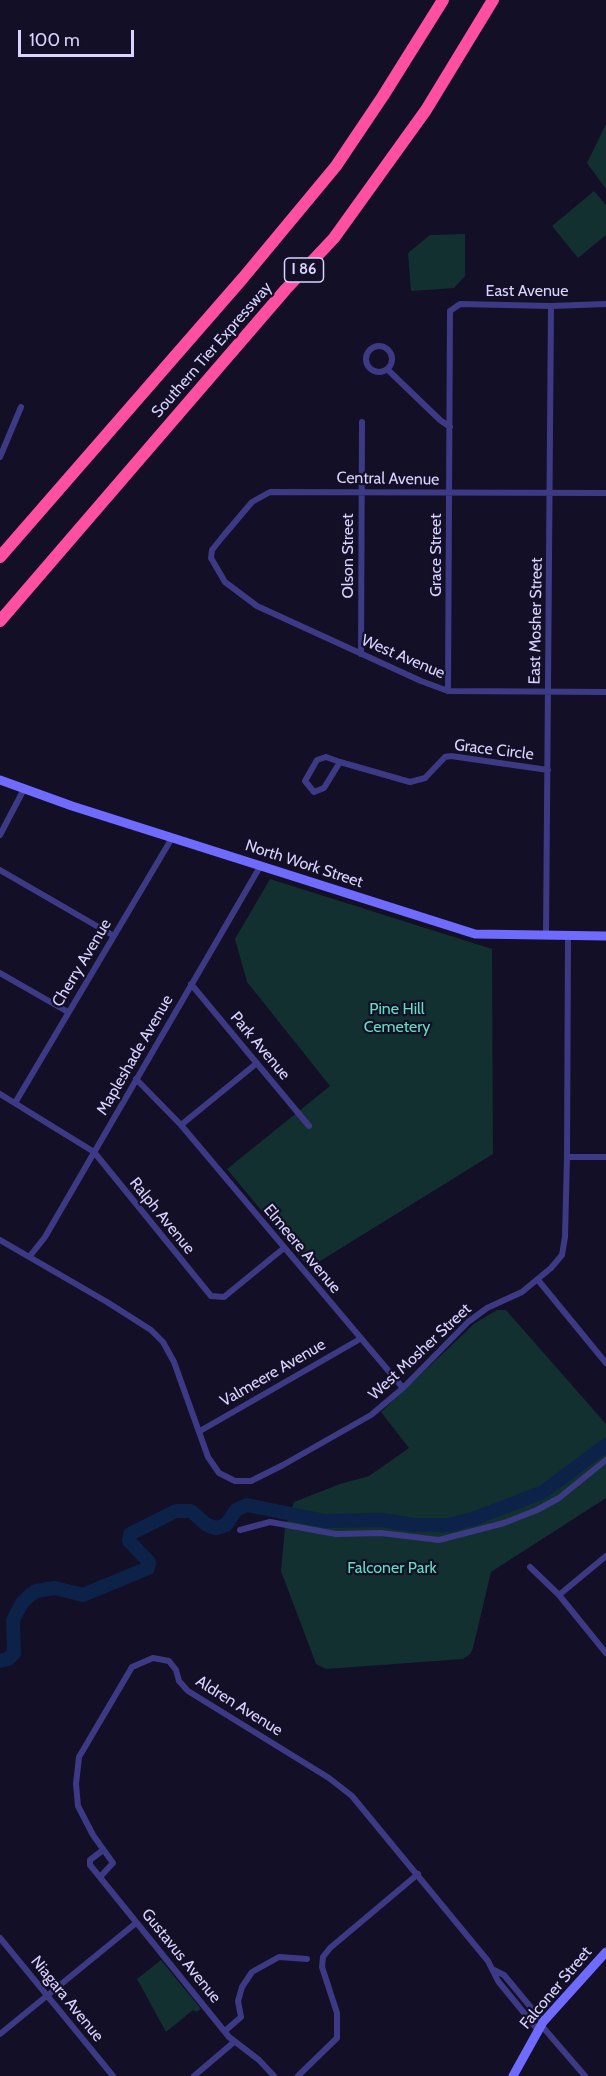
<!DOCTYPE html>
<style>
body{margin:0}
#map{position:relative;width:606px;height:2076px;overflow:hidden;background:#130f26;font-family:Cabin,sans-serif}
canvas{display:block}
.scale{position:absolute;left:18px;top:30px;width:116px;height:27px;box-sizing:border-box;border:3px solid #d9d4ff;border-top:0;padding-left:8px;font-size:18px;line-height:21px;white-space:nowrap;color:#d9d4ff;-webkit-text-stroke:4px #130f26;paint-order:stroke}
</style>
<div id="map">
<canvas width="606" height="2076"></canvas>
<div class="scale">100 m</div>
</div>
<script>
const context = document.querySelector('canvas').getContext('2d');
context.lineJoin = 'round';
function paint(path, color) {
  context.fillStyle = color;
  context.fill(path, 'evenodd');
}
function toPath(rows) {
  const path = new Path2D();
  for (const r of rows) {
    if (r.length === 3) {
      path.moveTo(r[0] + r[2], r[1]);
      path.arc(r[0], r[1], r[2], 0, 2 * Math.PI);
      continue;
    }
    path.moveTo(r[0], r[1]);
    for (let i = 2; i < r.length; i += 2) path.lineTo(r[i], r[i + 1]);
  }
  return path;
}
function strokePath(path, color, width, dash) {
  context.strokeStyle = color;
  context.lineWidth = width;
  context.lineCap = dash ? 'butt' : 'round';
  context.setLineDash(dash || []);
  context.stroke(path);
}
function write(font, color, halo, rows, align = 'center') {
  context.font = font + ' Cabin,sans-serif';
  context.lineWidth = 4.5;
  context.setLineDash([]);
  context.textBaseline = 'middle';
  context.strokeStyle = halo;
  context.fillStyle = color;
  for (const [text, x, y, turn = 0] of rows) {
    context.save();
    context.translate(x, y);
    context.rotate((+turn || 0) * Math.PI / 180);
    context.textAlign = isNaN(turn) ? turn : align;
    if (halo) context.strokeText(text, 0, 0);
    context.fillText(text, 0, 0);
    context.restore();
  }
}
paint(toPath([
 [606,124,606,189,587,163],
 [594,191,606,205,606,235,578,258,552,226],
 [465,234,465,276,454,288,411,291,408,253,430,235],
 [270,879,492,949,493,1154,309,1268,227,1169,330,1086,247,982,235,939],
 [497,1310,506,1310,606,1424,606,1498,491,1572,473,1648,470,1654,463,1659,326,1669,316,1664,281,1571,285,1528,294,1502,340,1484,369,1476,409,1448,381,1412,475,1323],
 [161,1960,201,2009,196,2012,193,2010,166,2032,137,1979]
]), '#12302f');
strokePath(toPath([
 [0,1661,8,1659,14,1653,13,1620,22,1603,29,1596,36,1591,55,1588,83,1595,148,1568,149,1562,129,1541,130,1534,176,1511,191,1511,207,1525,216,1528,226,1525,236,1510,247,1505,325,1521,383,1520,413,1525,449,1525,473,1519,543,1492,606,1445]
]), '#0c2248', 14);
strokePath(toPath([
 [379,359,13],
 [387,369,440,420,450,427],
 [0,457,21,407],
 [606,493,270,492,252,502,224,535,212,550,211,558,225,582,257,606,421,681,448,691,606,692],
 [361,654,362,422],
 [448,691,450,311,460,304,551,306,606,304],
 [326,757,340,762,324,788,314,792,305,781,317,760,326,757],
 [340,762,410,782,425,778,445,757,451,756,548,770],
 [0,835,24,789],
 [0,870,114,936],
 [546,936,551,306],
 [0,973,68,1012],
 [191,984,309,1126],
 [136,1079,181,1125,403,1388],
 [0,1094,94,1152,211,1296,224,1297,284,1248],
 [15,1103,172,838],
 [181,1125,257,1063],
 [567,1157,606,1157],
 [0,1240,107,1302,151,1330,163,1342,174,1362,208,1457,219,1473,235,1481,251,1481,283,1465,371,1415,403,1388,468,1322,487,1308,522,1292,551,1268,562,1255,565,1237,567,1157,568,936],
 [30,1256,45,1237,261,865],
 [538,1280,606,1363],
 [200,1431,360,1339],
 [240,1530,270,1522,336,1534,381,1533,439,1540,504,1523,537,1510,559,1498,606,1460],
 [530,1567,559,1595,606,1653],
 [559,1595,606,1556],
 [103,1850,90,1860,90,1865,229,2037,259,2060,274,2076],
 [100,1877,113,1863,93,1835,78,1806,76,1784,79,1757,132,1667,153,1658,169,1661,176,1670,179,1681,188,1691,329,1778,352,1796,488,1961,498,1981,538,2030],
 [0,1938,113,2076],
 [494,1970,504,1975,543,2022],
 [541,2025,585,2076],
 [225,2031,241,2017,238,2001,242,1987,252,1972,279,1957,307,1959],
 [0,2034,136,1923],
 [194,2076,234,2042],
 [298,2076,337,2038,337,2013,322,1967,323,1957,330,1948,418,1874]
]), '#3d3a85', 6);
strokePath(toPath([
 [0,780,72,806,475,934,606,936],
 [513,2076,543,2022,606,1952]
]), '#6f6bff', 9);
strokePath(toPath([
 [0,557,243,278,336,166,383,96,443,0],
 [0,621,286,289,334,238,426,110,493,0]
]), '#ff4fa3', 12);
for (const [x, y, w] of [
 [304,270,39]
]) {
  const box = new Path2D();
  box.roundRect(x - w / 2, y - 12, w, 24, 4.5);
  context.fillStyle = '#130f26';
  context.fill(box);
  strokePath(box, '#d9d4ff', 1.5);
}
write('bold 15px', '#d9d4ff', null, [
 ["I 86",304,270]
]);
write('16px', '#d9d4ff', '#130f26', [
 ["East Avenue",527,291],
 ["Southern Tier Expressway",212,350,-49],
 ["Central Avenue",388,479,1],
 ["Grace Street",436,555,-90],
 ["Olson Street",348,556,-90],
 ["East Mosher Street",536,621,-89],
 ["West Avenue",403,657,23],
 ["Grace Circle",494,750,7],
 ["North Work Street",304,864,18],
 ["Cherry Avenue",82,963,-59],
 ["Park Avenue",260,1046,50],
 ["Mapleshade Avenue",135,1055,-60],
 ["Ralph Avenue",162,1216,51],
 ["Elmeere Avenue",302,1249,50],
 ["West Mosher Street",420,1352,-43],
 ["Valmeere Avenue",273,1373,-30],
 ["Aldren Avenue",239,1706,32],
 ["Gustavus Avenue",181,1956,51],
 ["Falconer Street",556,1988,-50],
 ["Niagara Avenue",67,1999,51]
]);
write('16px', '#5fe0c0', '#130f26', [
 ["Pine Hill",397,1009],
 ["Cemetery",397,1027],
 ["Falconer Park",392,1568]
]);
</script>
